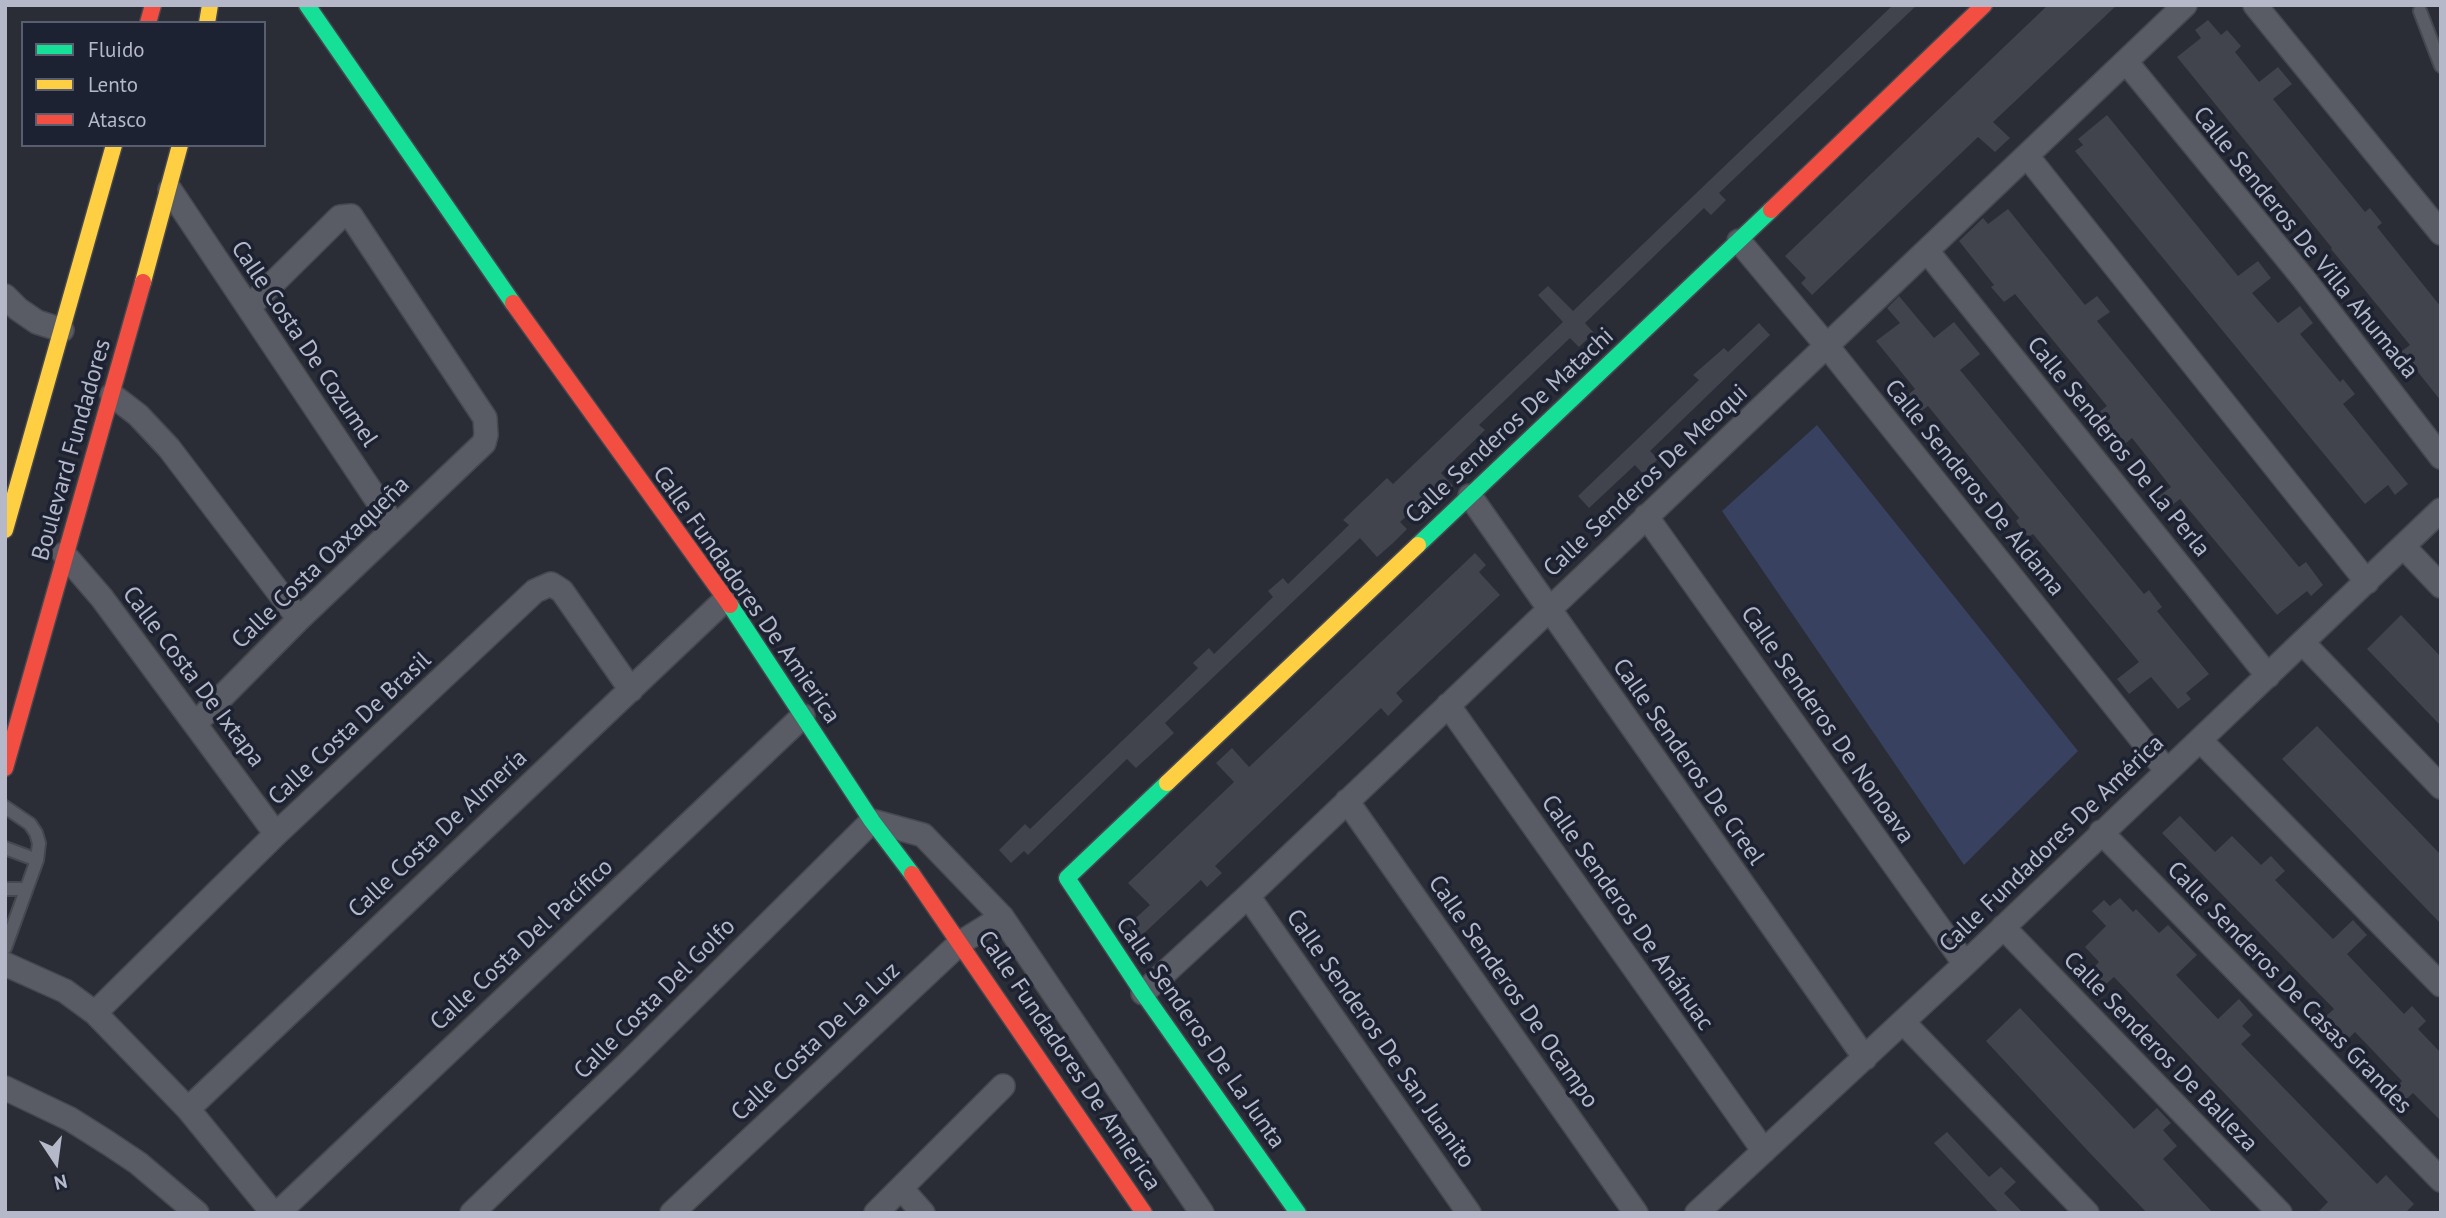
<!DOCTYPE html>
<meta charset="utf-8">
<style>
body{margin:0}
#map{position:relative;width:2446px;height:1218px;overflow:hidden;background:#2a2d36;font-family:"PT Sans",sans-serif}
canvas{display:block}
.frame{position:absolute;inset:0;border:7px solid #b4b8c8;pointer-events:none}
.legend{position:absolute;left:21px;top:21px;width:245px;height:126px;box-sizing:border-box;background:#1d2232;border:2px solid #595e6e;margin:0;padding:9px 12px;list-style:none;font-size:21px;color:#b4b8c8}
.legend li{display:flex;align-items:center;gap:14px;height:35px}
.legend b{width:35px;border:2px solid #595e6e}
.north{position:absolute;left:21px;top:1127px;width:70px;height:70px;-webkit-text-stroke:5px #1d2232;paint-order:stroke;rotate:167deg;font-size:19px;font-weight:700;line-height:28px;text-align:center;color:#b4b8c8}
.north::after{content:'';display:block;margin:auto;width:24px;height:32px;background:#b4b8c8;clip-path:polygon(50% 0,100% 100%,50% 72%,0 100%)}
</style>
<div id="map">
<canvas width="2446" height="1218"></canvas>
<div class="frame"></div>
<ul class="legend">
<li><b style="height:9px;background:#16e098"></b>Fluido</li>
<li><b style="height:9px;background:#ffcf43"></b>Lento</li>
<li><b style="height:9px;background:#f24e42"></b>Atasco</li>
</ul>
<div class="north">N</div>
</div>
<script>
const context = document.querySelector('canvas').getContext('2d');
context.lineJoin = 'round';
function paint(path, color) {
  context.fillStyle = color;
  context.fill(path, 'evenodd');
}
function toPath(rows) {
  const path = new Path2D();
  for (const r of rows) {
    path.moveTo(r[0], r[1]);
    for (let i = 2; i < r.length; i += 2) path.lineTo(r[i], r[i + 1]);
  }
  return path;
}
function strokePath(path, color, width, dash) {
  context.strokeStyle = color;
  context.lineWidth = width;
  context.lineCap = dash ? 'butt' : 'round';
  context.setLineDash(dash || []);
  context.stroke(path);
}
function write(font, color, halo, rows, align = 'center') {
  context.font = font + ' "PT Sans",sans-serif';
  context.lineWidth = 7;
  context.setLineDash([]);
  context.textBaseline = 'middle';
  context.strokeStyle = halo;
  context.fillStyle = color;
  for (const [text, x, y, turn = 0] of rows) {
    context.save();
    context.translate(x, y);
    context.rotate((+turn || 0) * Math.PI / 180);
    context.textAlign = isNaN(turn) ? turn : align;
    if (halo) context.strokeText(text, 0, 0);
    context.fillText(text, 0, 0);
    context.restore();
  }
}
paint(toPath([
 [1817,425,2078,751,1964,865,1722,511]
]), '#38415f');
paint(toPath([
 [1893,5,1917,5,1719,193,1726,200,1711,215,1704,208,1585,323,1594,333,1579,347,1570,338,1479,425,1485,430,1441,473,1453,486,1437,501,1430,494,1400,522,1407,529,1393,543,1377,557,1360,538,1165,723,1174,733,1136,768,1127,759,1028,855,1024,851,1011,863,999,850,1025,824,1030,829,1169,696,1198,668,1193,663,1209,648,1214,654,1273,597,1268,591,1283,578,1288,584,1349,525,1343,520,1387,478,1393,484,1563,322,1538,295,1548,286,1573,311],
 [2048,5,2117,5,1993,122,2010,138,1995,152,1978,137,1812,295,1801,283,1806,278,1785,256],
 [2208,20,2221,35,2227,30,2241,46,2235,52,2259,82,2278,67,2292,84,2273,99,2365,212,2370,208,2382,223,2377,227,2441,307,2441,401,2414,367,2402,377,2389,361,2410,345,2331,249,2332,248,2177,57,2201,38,2195,30],
 [2107,115,2238,276,2258,261,2271,278,2252,293,2278,323,2300,306,2313,323,2300,334,2340,382,2343,379,2355,394,2343,404,2408,484,2395,495,2388,485,2365,504,2075,151,2083,145,2078,139],
 [2008,209,2085,305,2097,296,2110,312,2097,321,2299,567,2306,562,2323,585,2311,596,2307,591,2277,615,2180,499,2163,512,2153,501,2171,487,2132,438,2116,451,2096,427,2101,423,2094,416,2107,406,2015,294,2004,302,1991,287,1994,285,1959,241,1983,218,1988,224],
 [1899,296,1934,338,1954,322,1980,354,1960,370,2144,594,2149,590,2162,607,2157,611,2209,674,2186,693,2191,699,2178,709,2151,677,2129,694,2117,679,2139,662,2033,534,2028,537,2016,521,2019,518,1928,406,1909,420,1897,404,1915,389,1876,341,1900,323,1887,308],
 [1759,323,1770,335,1650,451,1658,459,1643,474,1635,465,1589,508,1578,496,1699,380,1693,375,1724,348,1728,352],
 [1475,553,1486,565,1479,572,1500,595,1396,693,1403,701,1388,716,1381,708,1215,866,1222,873,1207,887,1201,880,1140,937,1128,925,1150,905,1128,883,1234,782,1216,763,1232,748,1249,767],
 [2401,615,2441,657,2441,726,2367,649],
 [2317,726,2441,855,2441,924,2282,759],
 [2180,816,2215,852,2232,836,2261,865,2271,856,2285,871,2275,880,2333,939,2353,920,2367,935,2347,954,2404,1014,2412,1006,2426,1021,2418,1029,2441,1053,2441,1121,2413,1093,2399,1106,2389,1094,2402,1081,2355,1032,2337,1050,2315,1026,2334,1009,2162,833],
 [2120,898,2133,912,2136,909,2159,933,2168,925,2197,955,2176,975,2218,1019,2239,999,2253,1015,2242,1026,2251,1035,2241,1044,2377,1184,2386,1175,2414,1204,2405,1213,2317,1213,2328,1202,2114,977,2098,991,2084,977,2099,962,2085,947,2106,926,2092,911,2104,900,2110,906],
 [2020,1008,2134,1129,2157,1108,2171,1123,2163,1130,2177,1146,2163,1159,2213,1213,2147,1213,2087,1150,1986,1041],
 [1947,1132,1989,1177,2001,1167,2016,1182,2004,1193,2023,1213,1999,1213,1959,1170,1934,1143]
]), '#41444c');
const lane = toPath([
 [2420,11,2441,66],
 [5,807,30,824,36,833,39,843,37,860,5,948],
 [5,848,37,860],
 [5,889,25,889]
]);
const street = toPath([
 [2255,5,2441,233],
 [2127,63,2303,278,2441,457],
 [2027,156,2367,582],
 [170,190,395,527],
 [1739,241,1827,346,2166,770],
 [1927,251,2268,676],
 [5,296,18,309,37,322,62,330],
 [112,395,138,415,169,448,299,619],
 [1470,496,1865,1058],
 [1646,516,1965,964],
 [2404,547,2441,586],
 [64,554,102,598,276,834],
 [2303,643,2441,787],
 [1448,705,1764,1151],
 [196,723,299,619,484,443,486,435,485,418,351,216,340,217,249,307],
 [2200,740,2441,985],
 [1347,801,1636,1213],
 [2101,832,2441,1180],
 [1248,896,1469,1213],
 [2003,927,2280,1213],
 [5,964,65,991,95,1013,188,1109,273,1213],
 [1143,993,1248,896,2185,5],
 [95,1013,276,834,535,591,551,584,562,591,631,690],
 [1903,1022,2087,1213],
 [5,1088,70,1119,108,1143,138,1163,197,1213],
 [188,1109,726,599],
 [901,1188,923,1213],
 [278,1213,803,716],
 [472,1213,626,1065,872,821,923,835,1002,917,1202,1213],
 [672,1213,960,943,1002,917],
 [876,1213,1003,1086],
 [1697,1213,1965,964,2441,510]
]);
const fast = toPath([
 [307,5,513,303],
 [1418,545,1771,210],
 [730,605,872,821,912,874],
 [1167,783,1067,878,1143,993,1298,1213]
]);
const slow = toPath([
 [207,23,210,5],
 [143,282,180,145],
 [5,530,114,145],
 [1167,783,1418,545]
]);
const jam = toPath([
 [148,23,153,5],
 [1771,210,1984,5],
 [513,303,730,605],
 [5,768,143,282],
 [912,874,1144,1213]
]);
strokePath(lane, '#46484f', 16);
strokePath(street, '#46484f', 26);
strokePath(fast, '#46484f', 19);
strokePath(slow, '#46484f', 19);
strokePath(jam, '#46484f', 19);
strokePath(lane, '#5a5c65', 12);
strokePath(street, '#5a5c65', 23);
strokePath(fast, '#16e098', 16);
strokePath(slow, '#ffcf43', 16);
strokePath(jam, '#f24e42', 16);
write('24px', '#b4b8c8', '#1d2232', [
 ["Calle Senderos De Villa Ahumada",2305,243,51],
 ["Calle Costa De Cozumel",304,344,56],
 ["Calle Senderos De Matachi",1510,426,-43],
 ["Calle Senderos De La Perla",2118,447,51],
 ["Boulevard Fundadores",72,450,-74],
 ["Calle Senderos De Meoqui",1646,481,-43],
 ["Calle Senderos De Aldama",1974,488,51],
 ["Calle Costa Oaxaqueña",321,563,-44],
 ["Calle Fundadores De Amierica",746,595,55],
 ["Calle Costa De Ixtapa",193,677,53],
 ["Calle Senderos De Nonoava",1827,725,55],
 ["Calle Costa De Brasil",350,729,-43],
 ["Calle Senderos De Creel",1688,762,55],
 ["Calle Costa De Almería",438,834,-43],
 ["Calle Fundadores De América",2052,844,-44],
 ["Calle Senderos De Anáhuac",1627,913,55],
 ["Calle Costa Del Pacífico",522,945,-43],
 ["Calle Senderos De Casas Grandes",2289,988,46],
 ["Calle Senderos De Ocampo",1513,992,55],
 ["Calle Costa Del Golfo",655,999,-45],
 ["Calle Senderos De La Junta",1200,1033,55],
 ["Calle Senderos De San Juanito",1380,1039,55],
 ["Calle Costa De La Luz",816,1042,-43],
 ["Calle Senderos De Balleza",2160,1052,46],
 ["Calle Fundadores De Amierica",1069,1061,56]
]);
</script>
